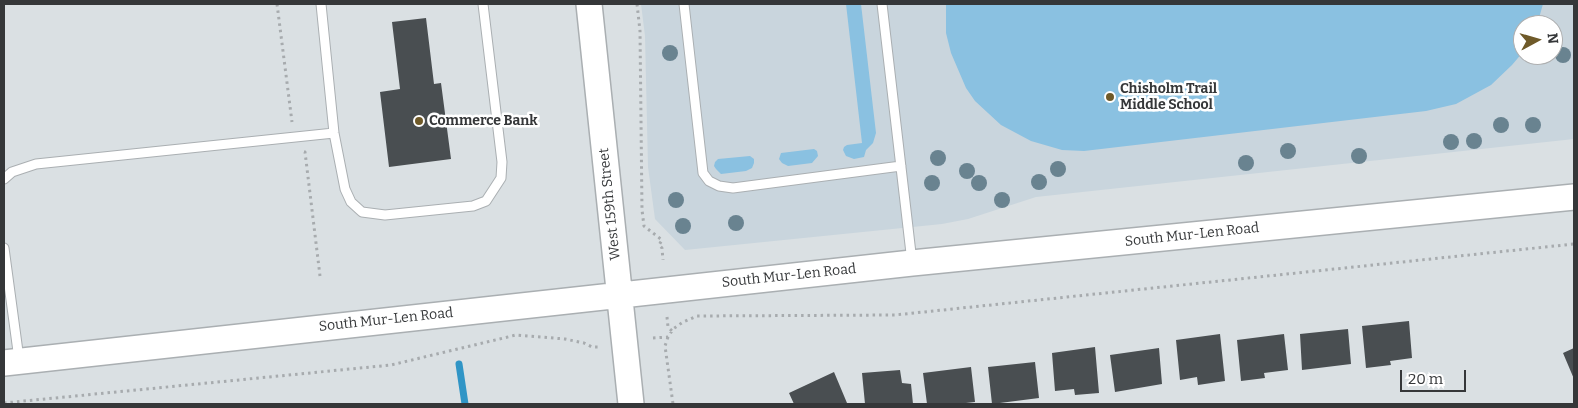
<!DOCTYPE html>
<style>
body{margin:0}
#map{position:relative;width:1578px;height:408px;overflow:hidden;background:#dae0e3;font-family:Bitter,serif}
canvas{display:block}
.frame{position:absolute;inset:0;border:5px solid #353739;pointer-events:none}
.north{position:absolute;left:1513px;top:15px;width:50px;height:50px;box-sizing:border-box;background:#fff;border:1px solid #aeafb0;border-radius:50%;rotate:84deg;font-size:14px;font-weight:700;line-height:20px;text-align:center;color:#353739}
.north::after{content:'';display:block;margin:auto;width:18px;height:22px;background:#6f5a29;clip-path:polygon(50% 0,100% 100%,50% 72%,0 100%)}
.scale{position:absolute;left:1400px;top:370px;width:66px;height:22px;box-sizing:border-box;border:2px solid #353739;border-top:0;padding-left:6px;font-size:15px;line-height:18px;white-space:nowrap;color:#353739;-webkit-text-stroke:4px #fff;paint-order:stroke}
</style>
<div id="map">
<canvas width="1578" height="408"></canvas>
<div class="frame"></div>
<div class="north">N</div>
<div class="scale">20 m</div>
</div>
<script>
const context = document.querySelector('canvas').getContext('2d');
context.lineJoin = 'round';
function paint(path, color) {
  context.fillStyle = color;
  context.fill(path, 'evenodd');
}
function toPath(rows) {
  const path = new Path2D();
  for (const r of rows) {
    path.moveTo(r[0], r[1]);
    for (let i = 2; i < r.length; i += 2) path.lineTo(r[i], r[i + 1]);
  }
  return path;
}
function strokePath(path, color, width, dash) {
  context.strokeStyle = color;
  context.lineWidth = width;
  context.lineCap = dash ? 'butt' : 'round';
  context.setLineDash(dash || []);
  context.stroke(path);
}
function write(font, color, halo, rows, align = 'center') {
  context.font = font + ' Bitter,serif';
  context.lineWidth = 5;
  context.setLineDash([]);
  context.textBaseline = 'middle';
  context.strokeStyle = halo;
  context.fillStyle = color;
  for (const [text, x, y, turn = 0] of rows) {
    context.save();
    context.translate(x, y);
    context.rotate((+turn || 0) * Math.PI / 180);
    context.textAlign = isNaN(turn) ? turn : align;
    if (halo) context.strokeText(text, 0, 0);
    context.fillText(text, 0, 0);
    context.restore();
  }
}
paint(toPath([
 [641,4,1574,4,1574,139,1036,197,968,219,942,224,685,250,655,219,648,167,645,36],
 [1523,25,1553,25,1553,55,1523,55]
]), '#c9d5dd');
paint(toPath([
 [846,4,861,4,876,133,873,143,866,150,864,157,854,159,846,156,843,150,844,147,847,145,862,143],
 [946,4,1543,4,1537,25,1523,25,1523,52,1512,65,1491,85,1456,104,1426,111,1084,151,1062,150,1031,141,1001,125,975,101,966,88,951,53,946,33],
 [814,149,817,151,818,156,812,163,788,166,782,163,779,159,781,153],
 [750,156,754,159,754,163,752,168,746,171,721,174,716,169,714,166,715,162,718,159]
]), '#8ac1e1');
strokePath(toPath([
 [459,364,465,404]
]), '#3095c6', 7);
paint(toPath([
 [426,18,434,84,441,83,451,159,389,167,380,92,400,89,392,22],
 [1409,321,1412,358,1390,361,1391,365,1366,368,1362,326],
 [1348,329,1351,364,1302,370,1300,334],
 [1220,334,1225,381,1198,385,1197,377,1180,380,1176,340],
 [1284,334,1288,370,1264,373,1265,378,1241,381,1237,340],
 [1095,347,1099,393,1075,395,1074,389,1055,391,1052,353],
 [1159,348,1162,384,1115,392,1110,355],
 [1574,348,1574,379,1563,353],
 [1035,362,1039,398,992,404,988,367],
 [971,367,975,402,957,404,927,404,923,373],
 [900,370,902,383,911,384,913,404,865,404,862,373],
 [834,372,847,403,794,404,789,393]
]), '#494e51');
const service = toPath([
 [321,4,334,133,345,189,351,202,362,212,385,215,473,206,486,201,501,178,502,162,483,4],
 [684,4,703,173,709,181,719,186,733,188,901,166],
 [882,4,912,262],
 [4,179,12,172,36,164,334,133],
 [4,248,19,359]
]);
const secondary = toPath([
 [589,4,631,404],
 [4,363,912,263,1574,197]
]);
strokePath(service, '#aaafb2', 11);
strokePath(secondary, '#aaafb2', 28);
strokePath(toPath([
 [277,4,292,122],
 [637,4,640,31,642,210,644,226,662,240,659,245,662,248,663,260],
 [304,152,305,152,320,276],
 [667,317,668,327,672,331],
 [668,337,665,346,673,404],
 [653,338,668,337,673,329,683,322,697,316,895,315,1574,244],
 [4,403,391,365,516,335,565,339,584,343,592,347,601,347]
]), '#a7abae', 3, [2.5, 4]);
strokePath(service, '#fff', 9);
strokePath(secondary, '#fff', 25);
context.fillStyle = '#698390';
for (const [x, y] of [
 [670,53],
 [1563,55],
 [1501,125],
 [1533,125],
 [1474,141],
 [1451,142],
 [1288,151],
 [1359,156],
 [938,158],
 [1246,163],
 [1058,169],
 [967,171],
 [1039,182],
 [932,183],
 [979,183],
 [676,200],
 [1002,200],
 [736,223],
 [683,226]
]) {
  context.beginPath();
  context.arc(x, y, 8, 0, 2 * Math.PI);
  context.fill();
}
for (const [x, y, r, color] of [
 [1110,97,5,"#6f5a29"],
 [419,121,5,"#6f5a29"]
]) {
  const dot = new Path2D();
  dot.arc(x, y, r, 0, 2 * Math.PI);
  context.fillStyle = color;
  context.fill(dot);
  strokePath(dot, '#fff', 2);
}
write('bold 14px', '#353739', '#fff', [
 ["Chisholm Trail",1120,89],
 ["Middle School",1120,105],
 ["Commerce Bank",429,121]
], 'left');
write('14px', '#353739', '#fff', [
 ["West 159th Street",610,204,-96],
 ["South Mur-Len Road",1192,235,-6],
 ["South Mur-Len Road",789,276,-6],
 ["South Mur-Len Road",386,320,-6]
]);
</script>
